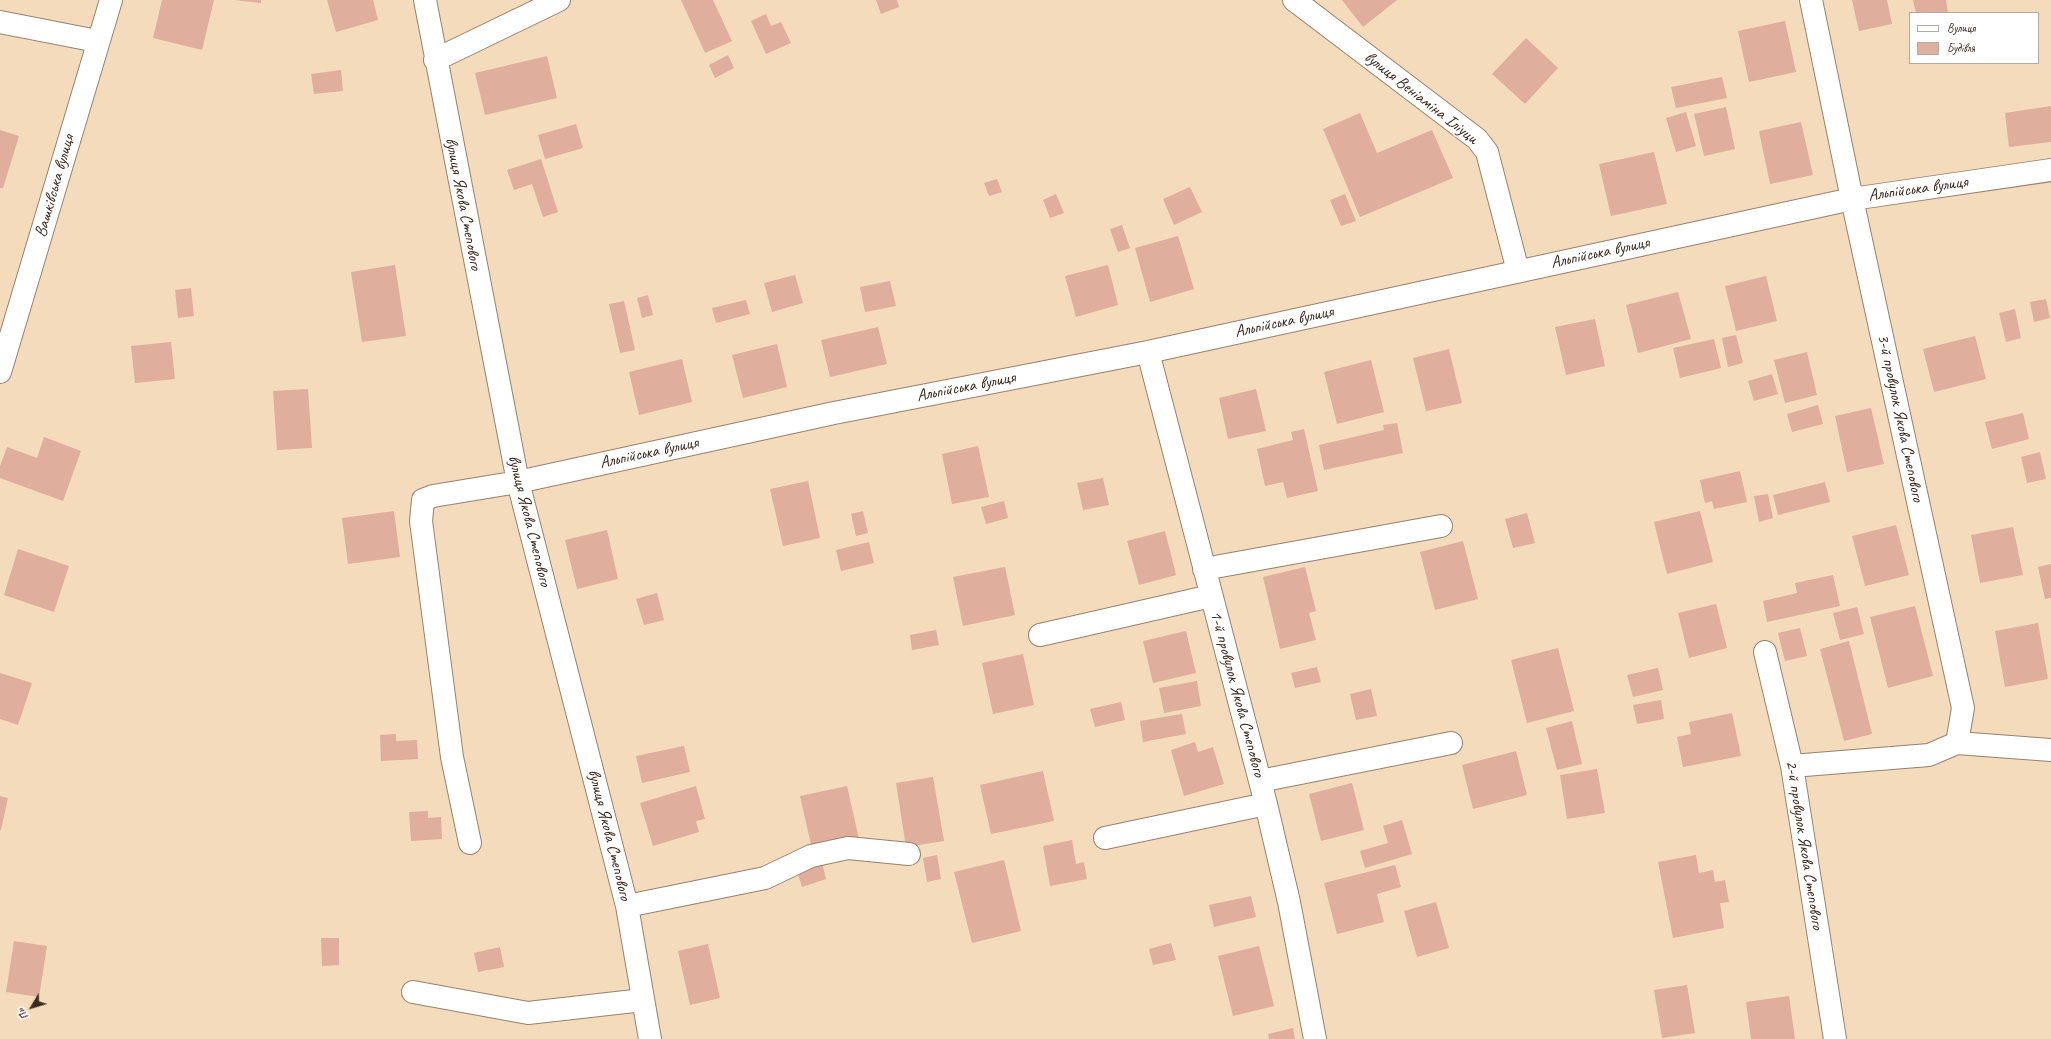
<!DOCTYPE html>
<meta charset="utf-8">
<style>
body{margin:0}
#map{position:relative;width:2051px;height:1039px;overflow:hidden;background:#f3dbbc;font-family:Caveat,sans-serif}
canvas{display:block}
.legend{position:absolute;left:1909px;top:12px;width:130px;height:52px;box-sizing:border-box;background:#fff;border:1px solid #b1aaa5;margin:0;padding:5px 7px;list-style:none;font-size:12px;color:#3b2a1e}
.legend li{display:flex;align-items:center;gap:8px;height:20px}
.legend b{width:20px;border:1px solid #b1aaa5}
.north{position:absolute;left:12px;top:987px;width:40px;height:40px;-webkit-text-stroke:3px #fff;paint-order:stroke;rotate:232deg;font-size:11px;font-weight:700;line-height:16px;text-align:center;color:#3b2a1e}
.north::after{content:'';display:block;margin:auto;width:14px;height:18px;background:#3b2a1e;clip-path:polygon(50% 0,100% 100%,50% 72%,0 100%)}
</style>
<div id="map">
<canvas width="2051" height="1039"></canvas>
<ul class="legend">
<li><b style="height:5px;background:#fff"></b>Вулиця</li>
<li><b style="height:11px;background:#e0ae9d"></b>Будівля</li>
</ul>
<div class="north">Пн</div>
</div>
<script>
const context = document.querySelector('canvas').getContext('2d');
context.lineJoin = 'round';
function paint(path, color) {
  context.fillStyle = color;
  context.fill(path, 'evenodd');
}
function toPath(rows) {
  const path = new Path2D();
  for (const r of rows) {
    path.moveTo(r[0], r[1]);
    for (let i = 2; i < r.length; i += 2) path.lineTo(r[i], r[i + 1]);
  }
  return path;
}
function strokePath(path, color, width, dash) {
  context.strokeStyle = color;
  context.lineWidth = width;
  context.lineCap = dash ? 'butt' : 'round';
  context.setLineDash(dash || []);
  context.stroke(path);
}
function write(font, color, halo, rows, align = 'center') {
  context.font = font + ' Caveat,sans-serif';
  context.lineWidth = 3.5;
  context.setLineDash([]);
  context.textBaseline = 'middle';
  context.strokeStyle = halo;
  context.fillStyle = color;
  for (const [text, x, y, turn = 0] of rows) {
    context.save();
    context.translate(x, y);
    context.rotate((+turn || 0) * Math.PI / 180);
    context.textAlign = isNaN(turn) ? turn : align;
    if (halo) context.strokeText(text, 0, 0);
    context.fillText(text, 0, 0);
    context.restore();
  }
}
paint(toPath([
 [162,0,214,0,202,50,153,38],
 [234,0,261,0,261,3],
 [327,0,373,0,378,20,336,32],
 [681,0,713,0,732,41,705,53],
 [876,0,897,0,899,7,881,14],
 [1342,0,1397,0,1363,27],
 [1852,0,1887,0,1892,24,1859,31],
 [1913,0,1946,0,1948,13,1916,13],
 [766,14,771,26,781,22,791,43,766,54,751,21],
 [1785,21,1796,72,1749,82,1738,31],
 [1526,38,1558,68,1525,104,1492,74],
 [728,55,734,68,715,78,709,65],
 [547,56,557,98,485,115,475,73],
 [341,70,343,91,314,94,311,74],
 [1722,77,1727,98,1676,108,1671,87],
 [2051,106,2051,142,2009,147,2005,113],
 [1726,107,1735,149,1704,156,1694,114],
 [1686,112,1696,146,1676,152,1666,118],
 [1360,113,1377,153,1432,130,1453,178,1360,217,1323,129],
 [1801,122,1813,175,1770,184,1759,131],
 [576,124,583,148,545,159,538,135],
 [0,130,19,136,3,188,0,188],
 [1654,152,1667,204,1611,216,1599,164],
 [541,159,558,212,543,217,532,184,514,190,507,170],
 [997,179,1002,192,989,196,984,183],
 [1190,187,1202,212,1174,225,1163,199],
 [1056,194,1064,213,1050,218,1043,200],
 [1345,194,1356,221,1341,226,1330,200],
 [1122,225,1130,248,1118,252,1110,229],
 [1178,236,1194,289,1150,302,1135,248],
 [395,265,406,336,362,342,351,272],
 [1108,265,1118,305,1076,317,1065,276],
 [795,275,803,303,772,312,764,283],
 [1766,276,1777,321,1736,331,1725,286],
 [890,281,896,306,865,312,860,287],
 [191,288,194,316,178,318,175,290],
 [1678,292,1691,339,1638,353,1626,305],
 [648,295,653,315,642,318,637,298],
 [2046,299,2050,318,2034,322,2030,302],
 [746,300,750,314,716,323,712,308],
 [624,301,635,350,620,353,609,304],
 [2015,309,2021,338,2006,342,1999,313],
 [1595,319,1605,366,1566,375,1555,327],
 [878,327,887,364,830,377,821,340],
 [1736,335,1743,363,1728,367,1722,338],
 [1975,336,1986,379,1934,392,1923,349],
 [1714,339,1721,368,1680,378,1673,348],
 [171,342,175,379,135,383,131,346],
 [777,344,787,387,743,398,732,355],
 [1449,349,1462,403,1426,411,1413,358],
 [1807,352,1817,395,1785,403,1774,360],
 [682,359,692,402,639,415,629,372],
 [1371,360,1384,412,1337,424,1324,372],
 [1772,374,1778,394,1754,401,1748,381],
 [308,389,312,448,277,450,273,391],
 [1256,389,1266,431,1228,439,1219,398],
 [1818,405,1823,424,1792,432,1787,414],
 [1871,408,1884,464,1847,472,1835,416],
 [2023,413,2029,439,1992,449,1985,422],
 [1397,423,1403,453,1324,470,1319,445,1384,430,1383,425],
 [1304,429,1318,491,1287,498,1283,482,1265,486,1257,449,1293,440,1291,432],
 [44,437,81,451,63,501,0,478,0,466,7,447,37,458],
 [978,446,989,497,952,504,942,454],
 [2040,452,2046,479,2027,483,2021,457],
 [1740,471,1747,502,1714,509,1712,501,1705,503,1700,480],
 [1103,478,1109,505,1083,510,1077,483],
 [808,481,820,538,783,546,770,489],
 [1825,482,1830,502,1778,515,1773,495],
 [1768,494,1773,518,1759,522,1754,496],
 [1004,501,1008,518,986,524,981,507],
 [394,511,400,557,348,564,342,518],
 [863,511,868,533,856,536,851,514],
 [1700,511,1713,562,1667,574,1654,522],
 [1527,513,1535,543,1513,548,1505,519],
 [1896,525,1909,575,1865,586,1852,536],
 [2013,527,2023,575,1980,583,1971,535],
 [607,530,618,579,577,589,565,540],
 [1165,531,1176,575,1139,585,1127,541],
 [1463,541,1478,599,1435,610,1420,552],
 [869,542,874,563,841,571,836,550],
 [18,549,69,566,54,612,4,595],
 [2051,564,2051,598,2045,599,2038,567],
 [1005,567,1015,615,963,626,953,577],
 [1305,567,1316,611,1309,613,1316,640,1280,649,1263,577],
 [1833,575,1840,606,1767,622,1763,601,1797,593,1795,583],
 [657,593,664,620,644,625,636,599],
 [1716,604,1727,648,1689,658,1678,613],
 [1915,606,1933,676,1888,688,1870,617],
 [1857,607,1864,634,1840,640,1833,613],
 [2038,623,2048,679,2005,687,1995,631],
 [1800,628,1807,656,1785,661,1778,633],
 [936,630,939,645,912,650,910,635],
 [1186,631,1196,673,1153,683,1143,641],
 [1849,641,1872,734,1844,741,1820,649],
 [1558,648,1574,711,1527,723,1511,660],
 [1023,654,1034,705,993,714,982,663],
 [1317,667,1321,682,1295,688,1291,673],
 [1658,668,1663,690,1633,697,1627,675],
 [0,673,32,683,18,725,0,719],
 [1197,681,1201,706,1164,713,1159,688],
 [1371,689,1377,716,1356,720,1350,694],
 [1661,700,1664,719,1637,724,1633,705],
 [1121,702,1125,720,1095,727,1090,709],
 [1732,713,1741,756,1683,767,1677,737,1691,734,1689,722],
 [1182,714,1186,734,1143,742,1140,721],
 [1572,721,1582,764,1557,770,1546,728],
 [396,734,396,741,417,740,418,759,381,761,380,735],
 [1195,742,1198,752,1213,747,1224,784,1184,796,1171,750],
 [684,746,690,772,642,783,636,756],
 [1516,751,1527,795,1473,809,1462,765],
 [1597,769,1605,813,1567,819,1560,775],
 [1043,771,1054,821,991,834,980,785],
 [933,777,944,841,906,847,896,783],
 [1352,783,1364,830,1321,841,1309,794],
 [696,786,705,819,696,821,699,832,653,846,640,803],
 [847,786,859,839,812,849,800,796],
 [0,796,8,798,1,830,0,830],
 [428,811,428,818,441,817,442,839,411,841,409,812],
 [1402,820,1412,854,1365,868,1360,851,1388,843,1383,826],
 [1072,840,1076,864,1084,862,1087,879,1050,886,1043,846],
 [937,855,941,879,927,882,923,858],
 [1696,855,1699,873,1713,870,1715,882,1725,880,1729,902,1720,903,1724,928,1673,938,1658,862],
 [1004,860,1021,931,972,943,954,872],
 [822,863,826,879,802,887,797,871],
 [1395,865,1401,887,1377,894,1384,922,1337,934,1324,883],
 [1251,896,1256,917,1214,927,1209,905],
 [1436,902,1449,948,1417,957,1404,911],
 [321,938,339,938,339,965,322,966],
 [14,941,47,946,39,997,6,992],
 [1171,943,1176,960,1153,965,1149,949],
 [708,944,720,998,690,1005,678,951],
 [1259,946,1274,1006,1233,1016,1218,956],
 [500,947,504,967,478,972,474,953],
 [1687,985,1695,1033,1662,1038,1654,990],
 [1789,996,1795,1039,1751,1039,1746,1002],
 [1293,1028,1295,1039,1269,1039,1268,1034]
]), '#e0ae9d');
const minor = toPath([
 [425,0,518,482,627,906,650,1039],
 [1294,0,1477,139,1487,152,1518,271],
 [1811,0,1852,199,1963,708,1957,743,2051,750],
 [0,22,97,41],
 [435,60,559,0],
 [1148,352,1266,804,1289,902,1315,1039],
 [0,372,111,0],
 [1204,569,1441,526],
 [1040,635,1211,596],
 [1765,652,1792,766,1835,1039],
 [1792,766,1929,755,1957,743],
 [1260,781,1451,743],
 [1105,838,1266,804],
 [470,843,452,757,421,521,423,500,433,496,518,482,834,413,1148,352,1852,199,2051,170],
 [627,906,765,878,811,856,848,848,909,854],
 [413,992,528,1013,643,1000]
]);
strokePath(minor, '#97826d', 24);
strokePath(minor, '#fff', 22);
write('17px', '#3b2a1e', '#fff', [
 ["вулиця Веніаміна Іліуци",1421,98,38],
 ["Вашківська вулиця",55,186,-74],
 ["Альпійська вулиця",1918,189,-8],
 ["вулиця Якова Степового",463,204,79],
 ["Альпійська вулиця",1600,253,-12],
 ["Альпійська вулиця",1284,322,-12],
 ["Альпійська вулиця",966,387,-11],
 ["3-й провулок Якова Степового",1900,418,78],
 ["Альпійська вулиця",649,453,-12],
 ["вулиця Якова Степового",529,521,76],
 ["1-й провулок Якова Степового",1237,694,75],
 ["вулиця Якова Степового",609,835,76],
 ["2-й провулок Якова Степового",1804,845,81]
]);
</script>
